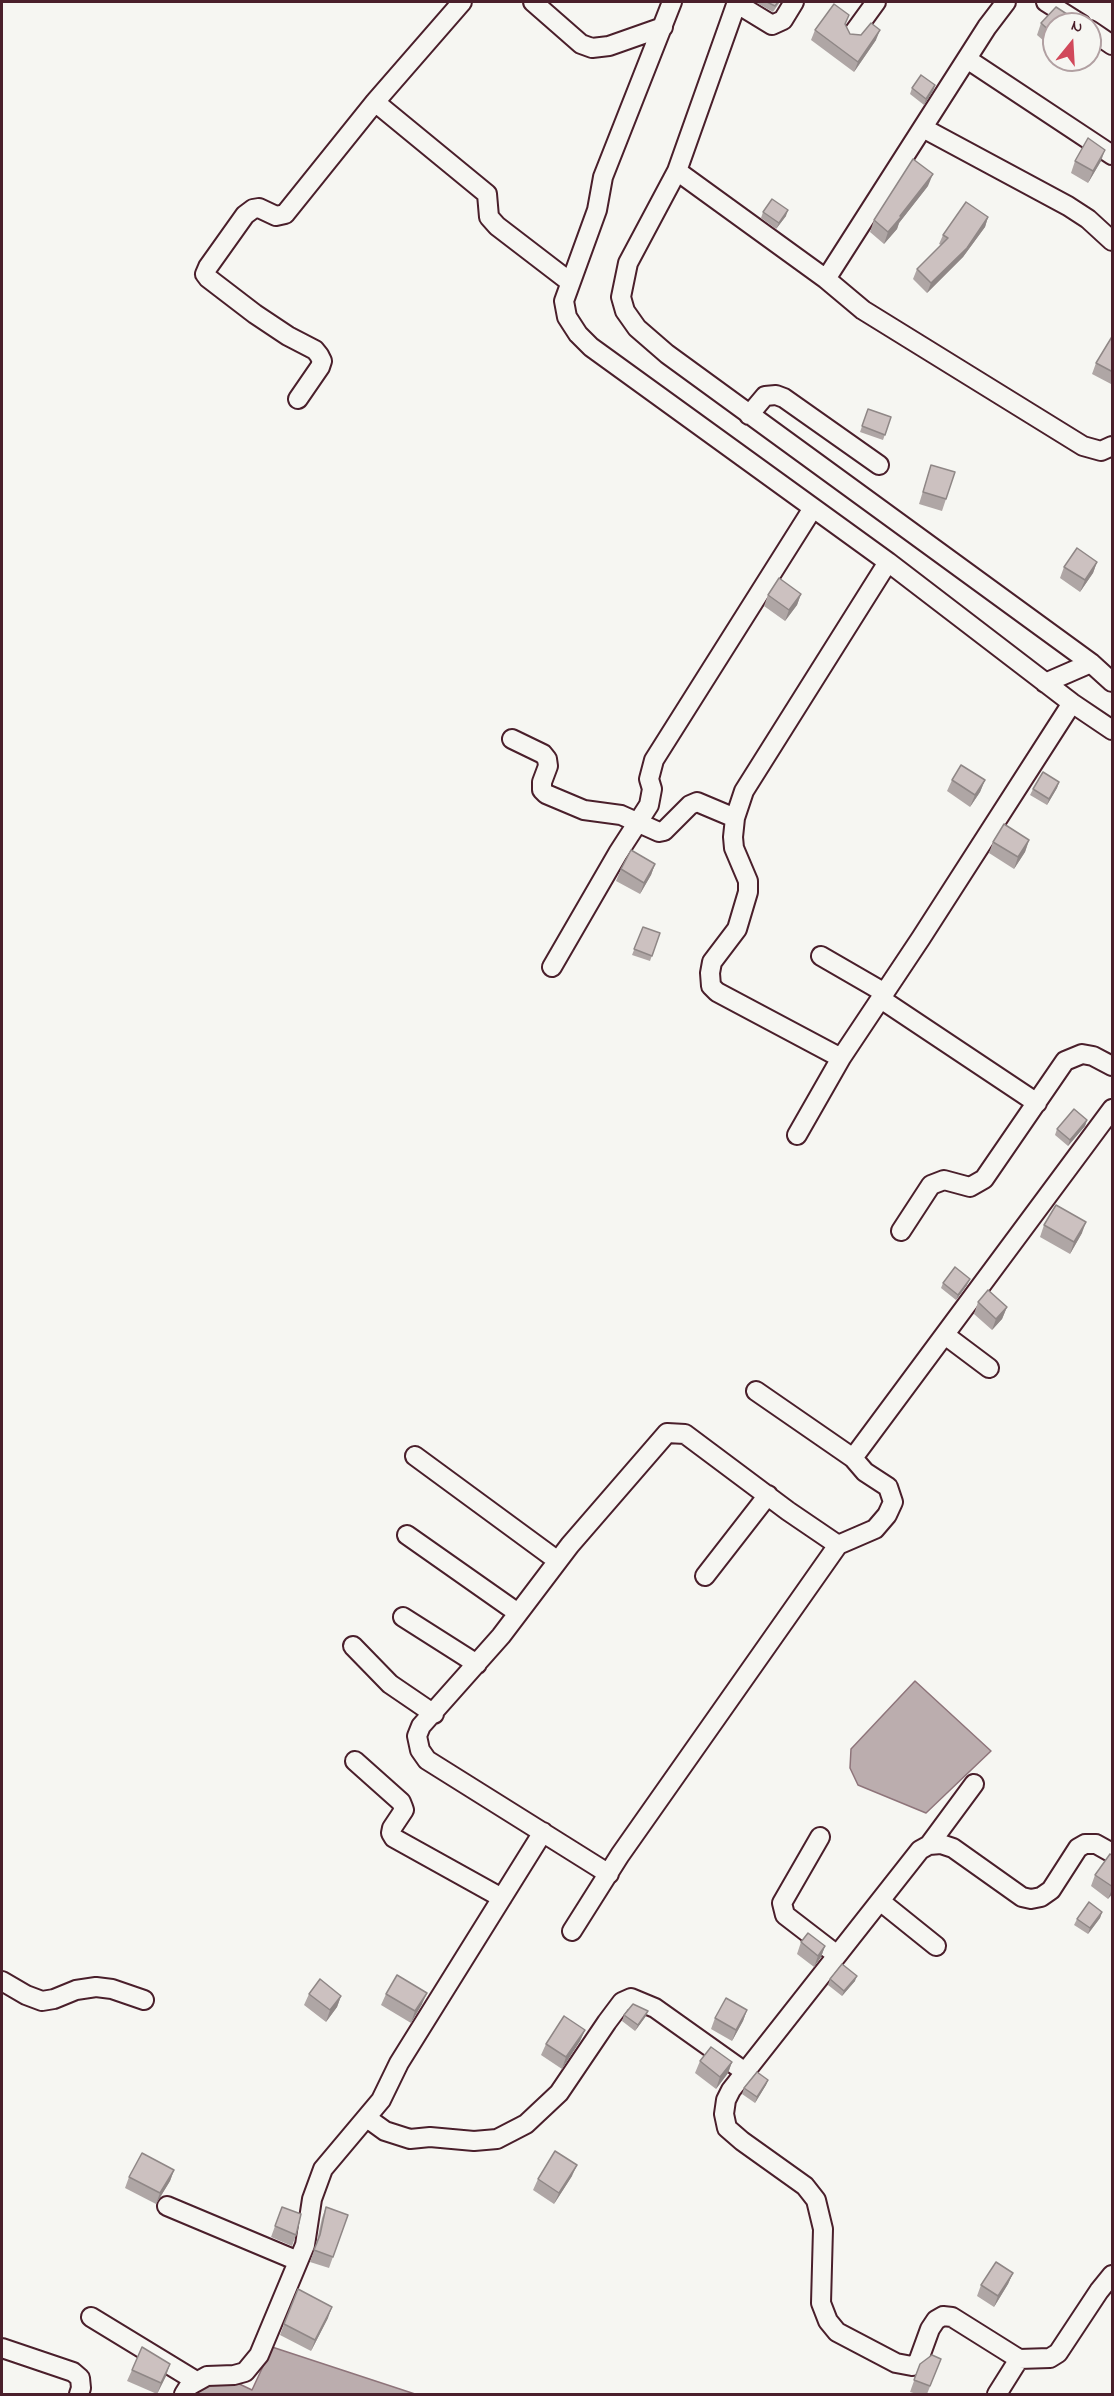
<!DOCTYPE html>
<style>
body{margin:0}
#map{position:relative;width:1114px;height:2396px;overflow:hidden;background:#f6f6f2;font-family:"Indie Flower",sans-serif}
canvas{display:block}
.frame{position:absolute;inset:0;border:3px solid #4a1f2b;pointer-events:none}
.north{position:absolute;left:1042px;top:12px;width:60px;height:60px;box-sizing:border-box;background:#f6f6f2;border:2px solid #b1a0a2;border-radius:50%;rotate:18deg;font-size:16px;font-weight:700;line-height:24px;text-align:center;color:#4a1f2b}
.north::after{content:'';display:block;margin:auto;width:21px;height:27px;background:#d1495b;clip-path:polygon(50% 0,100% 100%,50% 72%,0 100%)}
</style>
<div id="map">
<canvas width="1114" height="2396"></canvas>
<div class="frame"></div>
<div class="north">N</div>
</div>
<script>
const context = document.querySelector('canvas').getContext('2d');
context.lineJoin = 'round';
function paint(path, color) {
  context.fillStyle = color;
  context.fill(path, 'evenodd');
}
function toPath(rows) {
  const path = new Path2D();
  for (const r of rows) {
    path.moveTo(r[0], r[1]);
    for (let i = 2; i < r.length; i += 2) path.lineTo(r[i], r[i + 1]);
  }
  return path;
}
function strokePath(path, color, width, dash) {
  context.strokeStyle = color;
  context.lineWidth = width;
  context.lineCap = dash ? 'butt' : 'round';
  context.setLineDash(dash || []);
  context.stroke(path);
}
const water = toPath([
 [915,1681,991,1751,926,1813,858,1785,850,1768,851,1749,915,1681],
 [272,2347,415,2394,197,2394,212,2371,252,2390,272,2347]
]);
paint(water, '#bbadae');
strokePath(water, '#8e747a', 1.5);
const minor = toPath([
 [533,2,581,44,592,48,609,46,663,27],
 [672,2,603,177,597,210,564,301,567,317,578,334,591,347,888,562,1072,703,1112,730],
 [737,2,677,171,628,263,621,297,625,311,637,328,667,354,1091,663,1112,682],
 [1046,2,1081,24],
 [736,3,772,25,783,20,794,2],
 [1090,30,1112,45],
 [852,35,876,2],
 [967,59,1112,155],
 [375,102,487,194,489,217,497,226,570,282],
 [923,128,1068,206,1088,219,1112,241],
 [677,171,826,279,863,310,1083,446,1101,451,1112,446],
 [826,279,987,27,1006,2],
 [298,399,320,367,322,361,319,355,315,350,288,336,255,314,208,278,205,274,208,267,245,215,253,209,259,208,276,216,285,214,375,102,462,2],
 [749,415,765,396,776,395,784,398,879,465],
 [1045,683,1091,663],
 [512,739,543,754,547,759,548,766,542,782,542,790,546,794,584,810,621,815,659,832,664,831,690,805,697,802,735,818],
 [821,956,885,993],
 [552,967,618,853,649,805,652,789,649,779,654,760,813,508],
 [881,999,1037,1103],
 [841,1058,717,992,711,986,710,973,712,962,737,929,748,892,748,881,734,848,733,837,735,818,744,791,888,562],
 [797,1135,841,1058,921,938,1072,703],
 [901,1231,931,1185,944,1180,970,1187,984,1179,1065,1061,1082,1054,1093,1056,1112,1066],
 [945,1335,989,1368],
 [756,1391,853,1458],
 [415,1456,558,1561],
 [407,1535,518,1613],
 [705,1576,768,1495],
 [403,1617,477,1664],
 [353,1646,390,1684,434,1714],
 [355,1761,401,1802,403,1807,404,1810,392,1828,391,1833,394,1838,502,1898],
 [820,1837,782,1903,785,1915,837,1955],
 [929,1845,974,1784],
 [609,1874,427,1760,420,1750,417,1736,421,1726,501,1636,570,1545,667,1433,685,1434,788,1511,838,1545],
 [880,1901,936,1946],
 [572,1931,620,1855,838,1545,875,1529,887,1515,893,1502,888,1487,865,1472,853,1458,1112,1109],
 [2,1981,26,1995,42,2001,54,1999,76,1990,96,1987,112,1989,144,2000],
 [367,2118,385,2131,410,2139,430,2137,474,2141,497,2139,526,2124,559,2093,607,2022,622,2002,631,1998,655,2008,745,2072],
 [167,2206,298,2261],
 [91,2317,196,2381],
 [2,2348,73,2372,80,2378,81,2388,79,2394],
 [1019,2359,952,2317,943,2316,936,2320,930,2329,918,2362,912,2366,896,2363,837,2332,828,2321,821,2303,823,2229,816,2200,805,2186,742,2141,727,2128,724,2114,726,2100,731,2090,920,1850,929,1845,941,1844,953,1848,1022,1897,1031,1899,1041,1897,1051,1890,1078,1848,1085,1844,1096,1844,1112,1853],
 [184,2394,189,2386,207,2376,234,2375,245,2372,259,2355,305,2245,312,2199,323,2169,381,2100,399,2063,543,1832],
 [997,2394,1019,2359,1050,2358,1058,2353,1099,2291,1112,2275]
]);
strokePath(minor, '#4a1f2b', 22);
strokePath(minor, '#f6f6f2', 18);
paint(toPath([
 [758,2,780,2,773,12,757,3],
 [1073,18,1071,24,1054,24,1054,46,1052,48,1037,35,1041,23],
 [845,25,850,34,876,40,854,72,811,40,815,30],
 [935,85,933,91,924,105,910,94,912,88],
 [1075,161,1101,161,1088,183,1071,173],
 [928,186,899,223,897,229,884,244,870,232,874,220],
 [763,212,786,216,776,229,761,218],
 [988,217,985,227,963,257,927,293,913,279,917,269,941,245,939,244,943,235],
 [1113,335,1113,381,1111,384,1092,374,1096,363],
 [868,409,891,417,883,440,860,432],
 [931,465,946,499,942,511,919,504],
 [1097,562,1093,573,1080,592,1060,578,1064,567],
 [801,594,797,605,785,621,764,606,768,595],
 [952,780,985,780,980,792,970,807,947,791],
 [1059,782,1057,788,1047,805,1030,795,1033,789],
 [1029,840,1025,852,1014,869,989,853,993,842],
 [655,864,651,875,640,894,616,881,621,869],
 [643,927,660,933,650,961,632,955],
 [1087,1120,1085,1126,1068,1146,1055,1135,1057,1129],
 [1044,1225,1082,1233,1070,1254,1040,1237],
 [943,1283,967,1285,956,1300,941,1288],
 [978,1302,1007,1307,1002,1319,992,1330,974,1314],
 [1113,1856,1113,1893,1108,1899,1091,1886,1095,1875],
 [1102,1912,1100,1918,1088,1934,1074,1925,1077,1919],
 [801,1942,825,1946,821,1957,814,1967,797,1954],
 [830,1979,855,1981,842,1996,828,1985],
 [309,1994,341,1996,337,2007,326,2022,304,2005],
 [386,1994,422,2004,411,2023,381,2005],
 [747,2010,743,2021,732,2041,711,2029,715,2018],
 [624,2015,646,2016,635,2031,622,2021],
 [585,2030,580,2041,562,2069,541,2055,546,2044],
 [700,2061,732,2062,728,2073,716,2089,695,2073],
 [768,2080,766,2085,755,2103,742,2094,744,2088],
 [174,2170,170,2181,156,2204,125,2188,129,2177],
 [572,2176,554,2204,533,2190,538,2179],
 [282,2207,296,2235,292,2246,271,2237],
 [326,2207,348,2215,329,2268,310,2262,316,2245,322,2218],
 [1013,2273,1008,2284,994,2307,977,2296,981,2285],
 [328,2318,311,2351,280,2335,284,2324],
 [941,2359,927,2394,917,2394,910,2392,920,2364],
 [132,2370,166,2376,157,2394,127,2381]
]), '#afa6a5');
paint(toPath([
 [880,30,876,40,854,72,858,62],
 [935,85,933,91,924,105,926,99],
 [1105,150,1101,161,1088,183,1093,171],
 [933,174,928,186,899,223,897,229,884,244,888,232],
 [788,210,786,216,776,229,779,223],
 [988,217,985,227,963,257,927,293,931,283],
 [1097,562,1093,573,1080,592,1085,580],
 [801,594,797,605,785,621,789,610],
 [985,780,980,792,970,807,975,795],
 [1059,782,1057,788,1047,805,1049,799],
 [1029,840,1025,852,1014,869,1018,857],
 [655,864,651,875,640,894,644,883],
 [1087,1120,1085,1126,1068,1146,1070,1140],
 [1086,1222,1082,1233,1070,1254,1074,1242],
 [970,1279,967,1285,956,1300,958,1295],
 [1007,1307,1002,1319,992,1330,996,1319],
 [1113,1887,1113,1893,1108,1899],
 [1102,1912,1100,1918,1088,1934,1090,1928],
 [825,1946,821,1957,814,1967,818,1956],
 [857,1976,855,1981,842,1996,844,1991],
 [427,1993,422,2004,411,2023,415,2011],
 [341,1996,337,2007,326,2022,330,2010],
 [747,2010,743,2021,732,2041,736,2030],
 [648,2011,646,2016,635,2031,638,2025],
 [585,2030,580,2041,562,2069,566,2057],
 [732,2062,728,2073,716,2089,720,2077],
 [768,2080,766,2085,755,2103,757,2097],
 [577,2165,572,2176,554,2204,559,2193],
 [174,2170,170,2181,156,2204,160,2193],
 [1013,2273,1008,2284,994,2307,998,2296],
 [332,2307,328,2318,311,2351,315,2340],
 [170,2364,166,2376,157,2394,161,2383]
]), '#8f8786');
const building = toPath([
 [767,2,778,2,775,6,767,2],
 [834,4,849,15,845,24,850,34,861,35,871,23,880,30,858,62,815,30,834,4],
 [1056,7,1073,18,1068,24,1054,24,1054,35,1041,23,1056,7],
 [921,75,935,85,926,99,912,88,921,75],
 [1088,138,1105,150,1093,171,1075,161,1088,138],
 [913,159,933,174,900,216,901,217,888,232,874,220,913,159],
 [772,199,788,210,779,223,763,212,772,199],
 [966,202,988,217,967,248,931,283,917,269,948,238,943,235,966,202],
 [1113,335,1113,372,1096,363,1113,335],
 [868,409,891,417,885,435,862,426,868,409],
 [931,465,955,472,946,499,923,492,931,465],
 [1077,548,1097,562,1085,580,1064,567,1077,548],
 [779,578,801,594,789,610,768,595,779,578],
 [961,765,985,780,975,795,952,780,961,765],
 [1043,772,1059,782,1049,799,1033,789,1043,772],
 [1004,824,1029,840,1018,857,993,842,1004,824],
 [631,850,655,864,644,883,621,869,631,850],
 [643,927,660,933,652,956,634,949,643,927],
 [1074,1109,1087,1120,1070,1140,1057,1129,1074,1109],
 [1056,1205,1086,1222,1074,1242,1044,1225,1056,1205],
 [955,1267,970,1279,958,1295,943,1283,955,1267],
 [988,1290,1007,1307,996,1319,978,1302,988,1290],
 [1110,1854,1113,1856,1113,1887,1095,1875,1110,1854],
 [1089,1902,1102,1912,1090,1928,1077,1919,1089,1902],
 [808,1933,825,1946,818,1956,801,1942,808,1933],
 [842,1964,857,1976,844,1991,830,1979,842,1964],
 [397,1975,427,1993,415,2011,386,1994,397,1975],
 [320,1979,341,1996,330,2010,309,1994,320,1979],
 [726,1998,747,2010,736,2030,715,2018,726,1998],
 [633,2004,648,2011,638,2025,624,2015,633,2004],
 [564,2016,585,2030,566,2057,546,2044,564,2016],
 [711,2047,732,2062,720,2077,700,2061,711,2047],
 [757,2072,768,2080,757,2097,744,2088,757,2072],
 [555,2151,577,2165,559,2193,538,2179,555,2151],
 [142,2153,174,2170,160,2193,129,2177,142,2153],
 [282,2207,301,2214,296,2235,275,2226,282,2207],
 [326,2207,348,2215,333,2257,314,2250,320,2235,326,2207],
 [996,2262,1013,2273,998,2296,981,2285,996,2262],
 [298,2289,332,2307,315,2340,284,2324,298,2289],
 [142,2347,170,2364,161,2383,132,2370,142,2347],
 [932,2355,941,2359,930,2386,914,2380,920,2364,932,2355]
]);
paint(building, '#ccc1c0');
strokePath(building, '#8f8786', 1.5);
</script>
